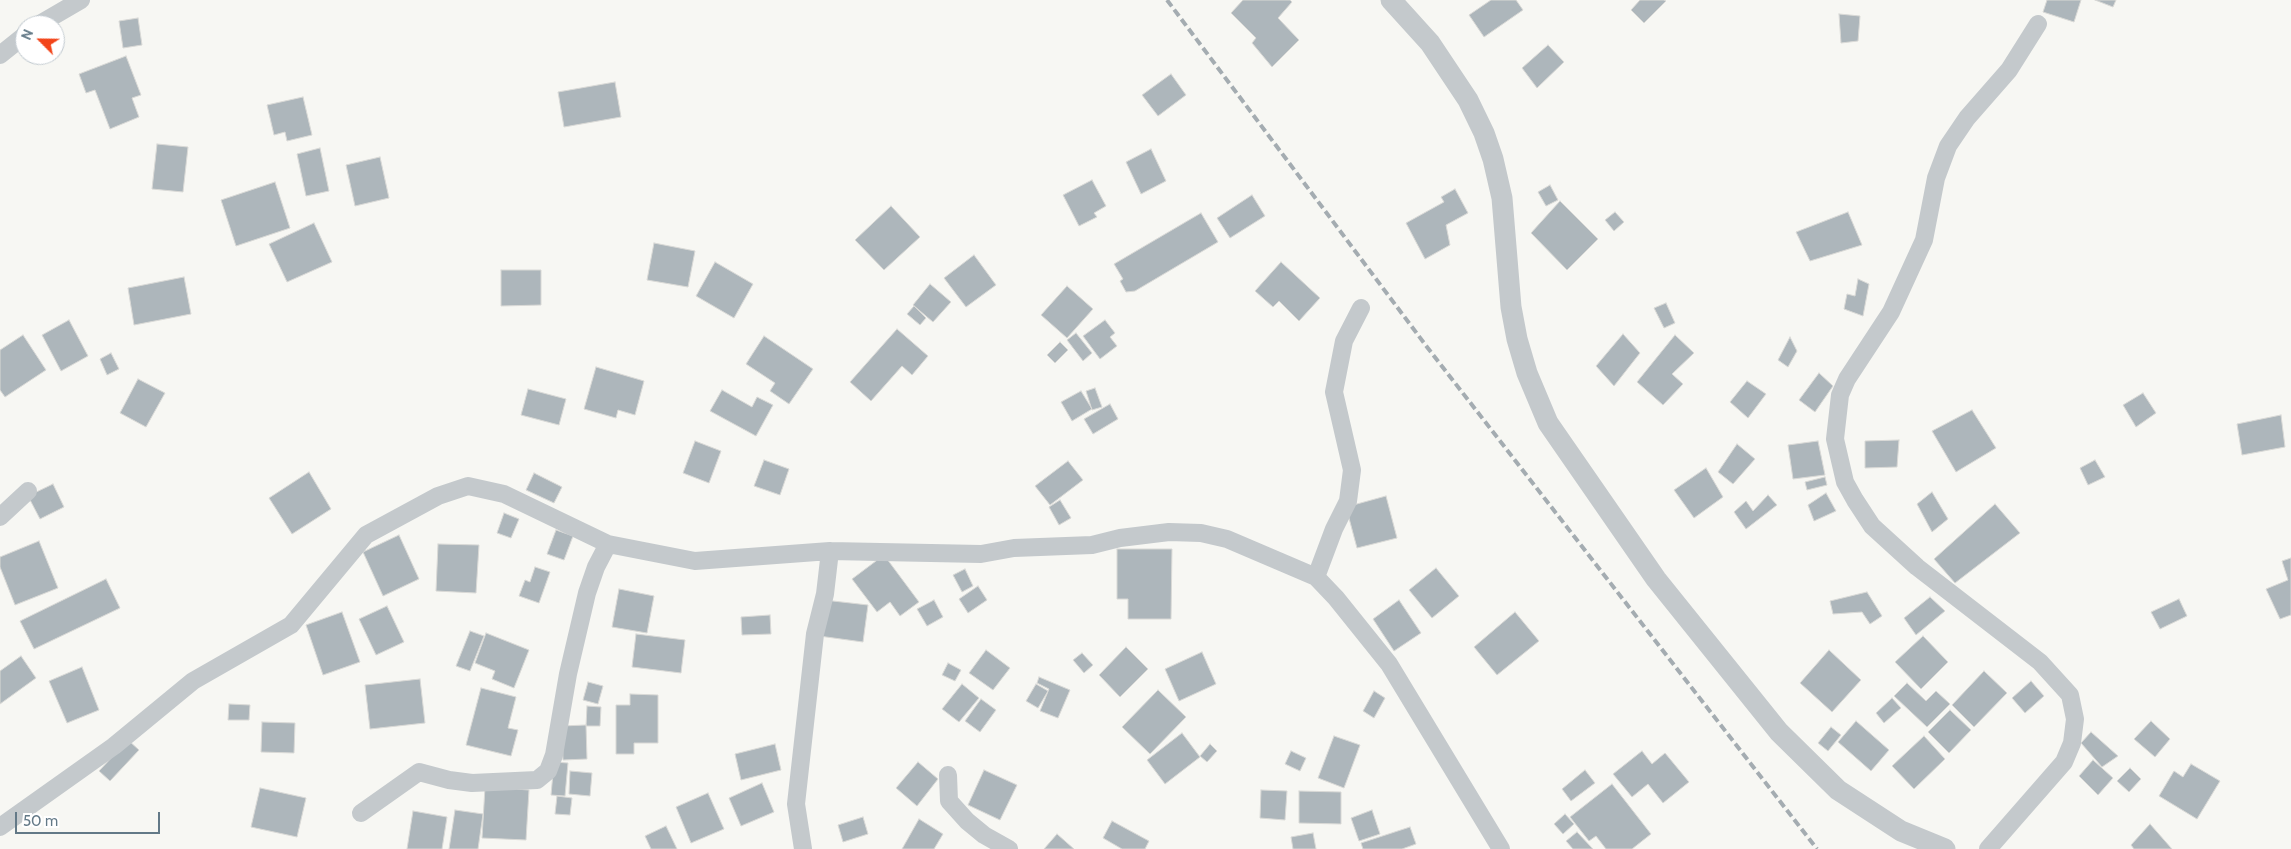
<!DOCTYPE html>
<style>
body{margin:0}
#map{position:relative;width:2291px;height:849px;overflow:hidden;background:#f7f7f3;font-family:Cabin,sans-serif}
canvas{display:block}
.north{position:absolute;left:15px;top:15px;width:50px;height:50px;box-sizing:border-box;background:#fff;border:1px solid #c1c9cf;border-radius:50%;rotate:293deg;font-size:14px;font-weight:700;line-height:20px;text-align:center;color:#637987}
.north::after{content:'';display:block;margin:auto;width:18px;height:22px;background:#f24419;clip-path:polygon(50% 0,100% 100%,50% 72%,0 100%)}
.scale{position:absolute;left:15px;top:812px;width:145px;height:22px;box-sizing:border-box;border:2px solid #637987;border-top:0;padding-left:6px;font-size:15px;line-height:18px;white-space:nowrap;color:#637987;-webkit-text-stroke:4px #fff;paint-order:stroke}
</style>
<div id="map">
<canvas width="2291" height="849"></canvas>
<div class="north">N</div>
<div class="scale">50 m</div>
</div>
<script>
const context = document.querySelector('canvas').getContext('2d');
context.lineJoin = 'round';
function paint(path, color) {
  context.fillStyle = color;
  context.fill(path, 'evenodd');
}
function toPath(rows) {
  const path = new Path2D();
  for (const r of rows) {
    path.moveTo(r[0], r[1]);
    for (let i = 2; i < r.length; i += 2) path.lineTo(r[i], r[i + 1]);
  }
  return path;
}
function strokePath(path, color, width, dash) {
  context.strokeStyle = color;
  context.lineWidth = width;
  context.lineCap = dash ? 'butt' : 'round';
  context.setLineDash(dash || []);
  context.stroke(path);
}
const building = toPath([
 [1243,0,1290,0,1292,2,1278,18,1299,40,1272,67,1252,43,1256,38,1231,13,1243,0],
 [1491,0,1516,0,1523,10,1484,37,1469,15,1491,0],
 [1640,0,1664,0,1666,1,1644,23,1631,10,1640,0],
 [2047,0,2081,0,2074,22,2043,12,2047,0],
 [2095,0,2116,0,2113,7,2095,0],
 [1839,14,1860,16,1858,41,1841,43,1839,14],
 [138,18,142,45,123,48,119,21,138,18],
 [1548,45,1564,62,1537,88,1522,68,1548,45],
 [126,56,141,95,132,98,139,117,110,129,95,90,86,93,79,74,126,56],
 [1171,74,1186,95,1158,116,1142,95,1171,74],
 [615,82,621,117,564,127,558,92,615,82],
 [303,97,312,135,287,141,285,132,274,135,267,105,303,97],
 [157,144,188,147,183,192,152,189,157,144],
 [320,148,329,191,306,196,297,154,320,148],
 [1151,149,1166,181,1141,194,1126,162,1151,149],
 [380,157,389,198,355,206,346,165,380,157],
 [1092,180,1106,206,1094,213,1097,217,1079,226,1063,195,1092,180],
 [275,182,290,228,236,246,221,200,275,182],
 [1550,185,1558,200,1546,206,1538,192,1550,185],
 [1455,189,1468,213,1446,225,1450,245,1425,259,1406,223,1444,202,1441,197,1455,189],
 [1252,195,1265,216,1230,238,1217,218,1252,195],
 [1560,201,1598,239,1567,270,1531,233,1560,201],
 [891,206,920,237,884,270,855,240,891,206],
 [1615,212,1624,222,1614,231,1605,220,1615,212],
 [1848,212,1862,245,1810,261,1796,232,1848,212],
 [1201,213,1218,242,1135,291,1126,292,1120,281,1123,279,1114,264,1201,213],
 [314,223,332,262,287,282,269,244,314,223],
 [654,243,695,251,688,287,647,280,654,243],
 [974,255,996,285,966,307,944,278,974,255],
 [715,262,753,284,734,318,696,296,715,262],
 [1281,262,1320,298,1299,321,1279,301,1273,307,1255,291,1281,262],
 [501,270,541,270,541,305,501,306,501,270],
 [184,277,191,314,134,325,128,288,184,277],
 [1858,279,1869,284,1863,316,1844,309,1847,294,1855,296,1858,279],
 [930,284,951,302,933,322,913,305,930,284],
 [1067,286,1093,309,1067,338,1041,315,1067,286],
 [1666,303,1675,323,1664,328,1654,308,1666,303],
 [914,306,926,318,920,325,907,314,914,306],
 [69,320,88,356,61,371,42,335,69,320],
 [1105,320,1115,333,1110,337,1117,346,1100,359,1083,336,1105,320],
 [897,329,928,356,912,375,902,366,871,401,850,382,897,329],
 [1076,333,1092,353,1083,361,1067,340,1076,333],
 [1623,334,1640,353,1614,386,1596,366,1623,334],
 [23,335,46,370,5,397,0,390,0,350,23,335],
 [1675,335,1694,353,1672,374,1683,384,1663,405,1637,382,1675,335],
 [764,336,813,369,789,404,770,391,775,383,746,364,764,336],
 [1790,337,1797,351,1788,367,1778,360,1790,337],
 [1060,342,1068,350,1055,363,1047,355,1060,342],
 [111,353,119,369,107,375,100,359,111,353],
 [596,367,644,381,635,415,618,410,616,418,584,409,596,367],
 [1819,373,1833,386,1815,412,1799,400,1819,373],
 [138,379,165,393,146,427,120,413,138,379],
 [1747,381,1766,394,1748,418,1730,402,1747,381],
 [1095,388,1102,407,1092,410,1086,391,1095,388],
 [528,389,566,399,559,425,521,415,528,389],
 [722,390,752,407,757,397,773,405,756,436,710,411,722,390],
 [1081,391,1092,409,1072,421,1061,402,1081,391],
 [2143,393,2156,413,2136,427,2123,405,2143,393],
 [1110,404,1118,419,1093,434,1084,419,1110,404],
 [1972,410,1996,448,1956,472,1932,431,1972,410],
 [2281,415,2285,447,2242,455,2237,424,2281,415],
 [1899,440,1897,467,1865,468,1865,441,1899,440],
 [695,441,721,451,709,483,683,473,695,441],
 [1818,441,1825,475,1793,479,1788,445,1818,441],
 [1737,444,1755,459,1733,484,1718,472,1737,444],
 [764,460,789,469,780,495,754,486,764,460],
 [2095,460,2105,477,2088,485,2080,468,2095,460],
 [1068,461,1083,480,1050,505,1035,486,1068,461],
 [1706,468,1723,497,1694,518,1674,490,1706,468],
 [309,472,331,509,292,534,269,498,309,472],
 [534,473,562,487,554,503,526,490,534,473],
 [1825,477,1827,485,1807,490,1805,482,1825,477],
 [53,484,64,507,40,519,28,496,53,484],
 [1932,492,1948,519,1932,532,1917,504,1932,492],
 [1826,493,1836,511,1814,521,1808,505,1826,493],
 [1768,495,1777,505,1746,529,1734,512,1746,501,1753,511,1768,495],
 [1386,496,1397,538,1357,548,1346,507,1386,496],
 [1060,500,1071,518,1059,525,1049,507,1060,500],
 [1995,504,2020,533,1955,583,1934,559,1995,504],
 [504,513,519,519,511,538,497,533,504,513],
 [556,530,573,536,564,560,547,554,556,530],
 [399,535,419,579,383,596,363,552,399,535],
 [39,541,58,588,15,605,0,567,0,557,39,541],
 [438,544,479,545,476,593,436,591,438,544],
 [1117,549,1172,549,1171,619,1128,619,1128,599,1117,599,1117,549],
 [884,555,919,602,900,616,890,602,877,612,852,579,884,555],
 [2291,558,2291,615,2280,619,2266,589,2288,580,2282,561,2291,558],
 [535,567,550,572,539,603,519,596,525,580,530,582,535,567],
 [1436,568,1459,596,1432,618,1409,590,1436,568],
 [965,569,973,586,962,592,953,575,965,569],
 [106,579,120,608,34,649,20,621,106,579],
 [978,586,987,600,968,613,959,599,978,586],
 [619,589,654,596,647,633,612,627,619,589],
 [1867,592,1882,616,1870,624,1862,612,1833,614,1830,601,1867,592],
 [1930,597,1945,611,1916,635,1904,618,1930,597],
 [2179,599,2187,616,2160,629,2151,612,2179,599],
 [824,600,868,605,863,642,819,636,824,600],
 [934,600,943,617,927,626,917,609,934,600],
 [1399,600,1421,633,1394,651,1373,619,1399,600],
 [387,606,404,642,376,655,359,619,387,606],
 [342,612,360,662,323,675,306,625,342,612],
 [1515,612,1539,641,1497,675,1474,647,1515,612],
 [770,615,771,634,742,635,741,617,770,615],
 [470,631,484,636,470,671,456,666,470,631],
 [486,633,529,650,514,688,492,679,495,671,475,663,486,633],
 [636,634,685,640,681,673,632,667,636,634],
 [1923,636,1948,662,1921,689,1895,662,1923,636],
 [1126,647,1148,669,1120,697,1099,675,1126,647],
 [986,650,1010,668,993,690,969,673,986,650],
 [1829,650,1861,680,1832,712,1800,683,1829,650],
 [1202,652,1216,684,1179,701,1165,669,1202,652],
 [1082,653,1093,665,1084,673,1073,660,1082,653],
 [21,656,36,678,0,704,0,671,21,656],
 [948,663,961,670,955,681,942,675,948,663],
 [82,667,99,710,67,723,49,681,82,667],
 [1984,671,2007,693,1974,727,1952,705,1984,671],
 [1039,677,1070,690,1058,718,1040,711,1049,689,1037,683,1039,677],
 [420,679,425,723,370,729,365,685,420,679],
 [2031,681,2044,696,2025,713,2012,698,2031,681],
 [588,682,603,686,598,704,583,700,588,682],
 [1907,683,1926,701,1936,691,1950,704,1927,727,1894,696,1907,683],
 [962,684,979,698,959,722,942,709,962,684],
 [1036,684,1048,691,1038,708,1026,701,1036,684],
 [481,688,516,697,508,728,518,730,511,756,466,745,481,688],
 [1158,690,1186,717,1150,754,1122,727,1158,690],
 [1374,691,1385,698,1374,718,1363,711,1374,691],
 [630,694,658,695,658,743,634,743,634,754,616,754,616,705,630,705,630,694],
 [1892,698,1901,708,1884,723,1876,713,1892,698],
 [981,699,996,710,980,732,965,721,981,699],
 [229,704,250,705,249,720,228,720,229,704],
 [587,706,601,707,600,726,586,726,587,706],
 [1950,710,1971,730,1949,753,1928,732,1950,710],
 [1856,721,1889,750,1871,771,1838,742,1856,721],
 [2151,721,2170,739,2155,757,2134,739,2151,721],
 [262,722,295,723,294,753,261,752,262,722],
 [586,725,587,759,563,760,562,726,586,725],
 [1831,727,1841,735,1828,751,1818,743,1831,727],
 [2091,732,2118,756,2102,767,2081,743,2091,732],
 [1182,733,1200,757,1165,784,1147,760,1182,733],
 [1334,736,1360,745,1344,788,1318,778,1334,736],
 [1924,736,1945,759,1914,789,1892,766,1924,736],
 [128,740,139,750,110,781,99,771,128,740],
 [775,744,781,770,741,780,735,754,775,744],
 [1210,744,1217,751,1207,762,1200,756,1210,744],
 [1291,751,1306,758,1300,771,1285,764,1291,751],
 [1642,751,1652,764,1665,753,1689,782,1663,803,1648,784,1632,797,1613,774,1642,751],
 [2093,760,2113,778,2098,795,2079,776,2093,760],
 [554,762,568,763,565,796,551,795,554,762],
 [918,762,938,779,917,806,896,788,918,762],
 [2191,764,2220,781,2197,819,2159,796,2174,771,2183,777,2191,764],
 [2130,768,2141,779,2129,792,2117,781,2130,768],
 [984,770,1017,785,1000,820,968,805,984,770],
 [1585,770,1595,783,1571,801,1562,789,1585,770],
 [570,771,592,773,590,796,569,794,570,771],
 [762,783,774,812,741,826,729,798,762,783],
 [1612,784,1651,834,1632,849,1606,849,1596,836,1589,841,1570,817,1612,784],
 [485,787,529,790,526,840,482,838,485,787],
 [260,788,306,798,297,837,251,827,260,788],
 [1261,790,1287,791,1285,820,1260,818,1261,790],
 [1299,791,1341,792,1341,824,1299,823,1299,791],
 [708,793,724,829,691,843,676,807,708,793],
 [557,796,572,798,570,815,555,814,557,796],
 [455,810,483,814,478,849,449,849,455,810],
 [1372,810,1380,834,1359,841,1351,818,1372,810],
 [413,811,447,817,442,849,407,849,413,811],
 [1565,814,1574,824,1563,834,1554,824,1565,814],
 [863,817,868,834,843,842,838,825,863,817],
 [919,819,943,834,934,849,902,849,919,819],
 [1112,821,1149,841,1145,849,1122,849,1103,838,1112,821],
 [2150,824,2172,849,2134,849,2131,845,2150,824],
 [666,826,677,849,651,849,645,836,666,826],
 [1410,827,1416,844,1402,849,1363,849,1361,843,1410,827],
 [1577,832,1593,849,1573,849,1566,841,1577,832],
 [1313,833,1316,849,1293,849,1291,837,1313,833],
 [1057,834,1074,849,1044,849,1057,834]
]);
paint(building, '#adb6bb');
strokePath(building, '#d9d9d6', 1);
strokePath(toPath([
 [38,25,81,0],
 [0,55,25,35],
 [0,517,28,491],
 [1316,577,1334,529,1348,501,1352,470,1334,392,1344,341,1361,308],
 [948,775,949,801,967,821,984,835,1009,849],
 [361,813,419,772,449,780,472,783,537,780,548,771,554,755,568,674,587,593,596,567,608,544],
 [0,827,114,746,193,681,291,625,366,535,438,496,468,486,504,494,608,544,695,561,830,551,981,554,1014,548,1092,545,1120,538,1169,532,1201,533,1227,539,1316,577,1336,598,1389,664,1501,849],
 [803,849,796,804,815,634,825,594,830,551],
 [1988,849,2064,762,2072,743,2075,719,2070,695,2040,662,1917,567,1872,526,1855,500,1845,482,1835,439,1840,395,1847,379,1891,312,1924,240,1936,178,1948,146,1967,118,2009,70,2038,24]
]), '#c4c9cc', 18);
strokePath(toPath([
 [1391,0,1430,43,1468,100,1484,133,1493,159,1502,198,1511,307,1517,339,1527,373,1548,423,1656,579,1779,732,1838,790,1901,831,1945,849]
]), '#c4c9cc', 21);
strokePath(toPath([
 [1167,0,1427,347,1817,849]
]), '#a4acb1', 4, [8, 4]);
</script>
